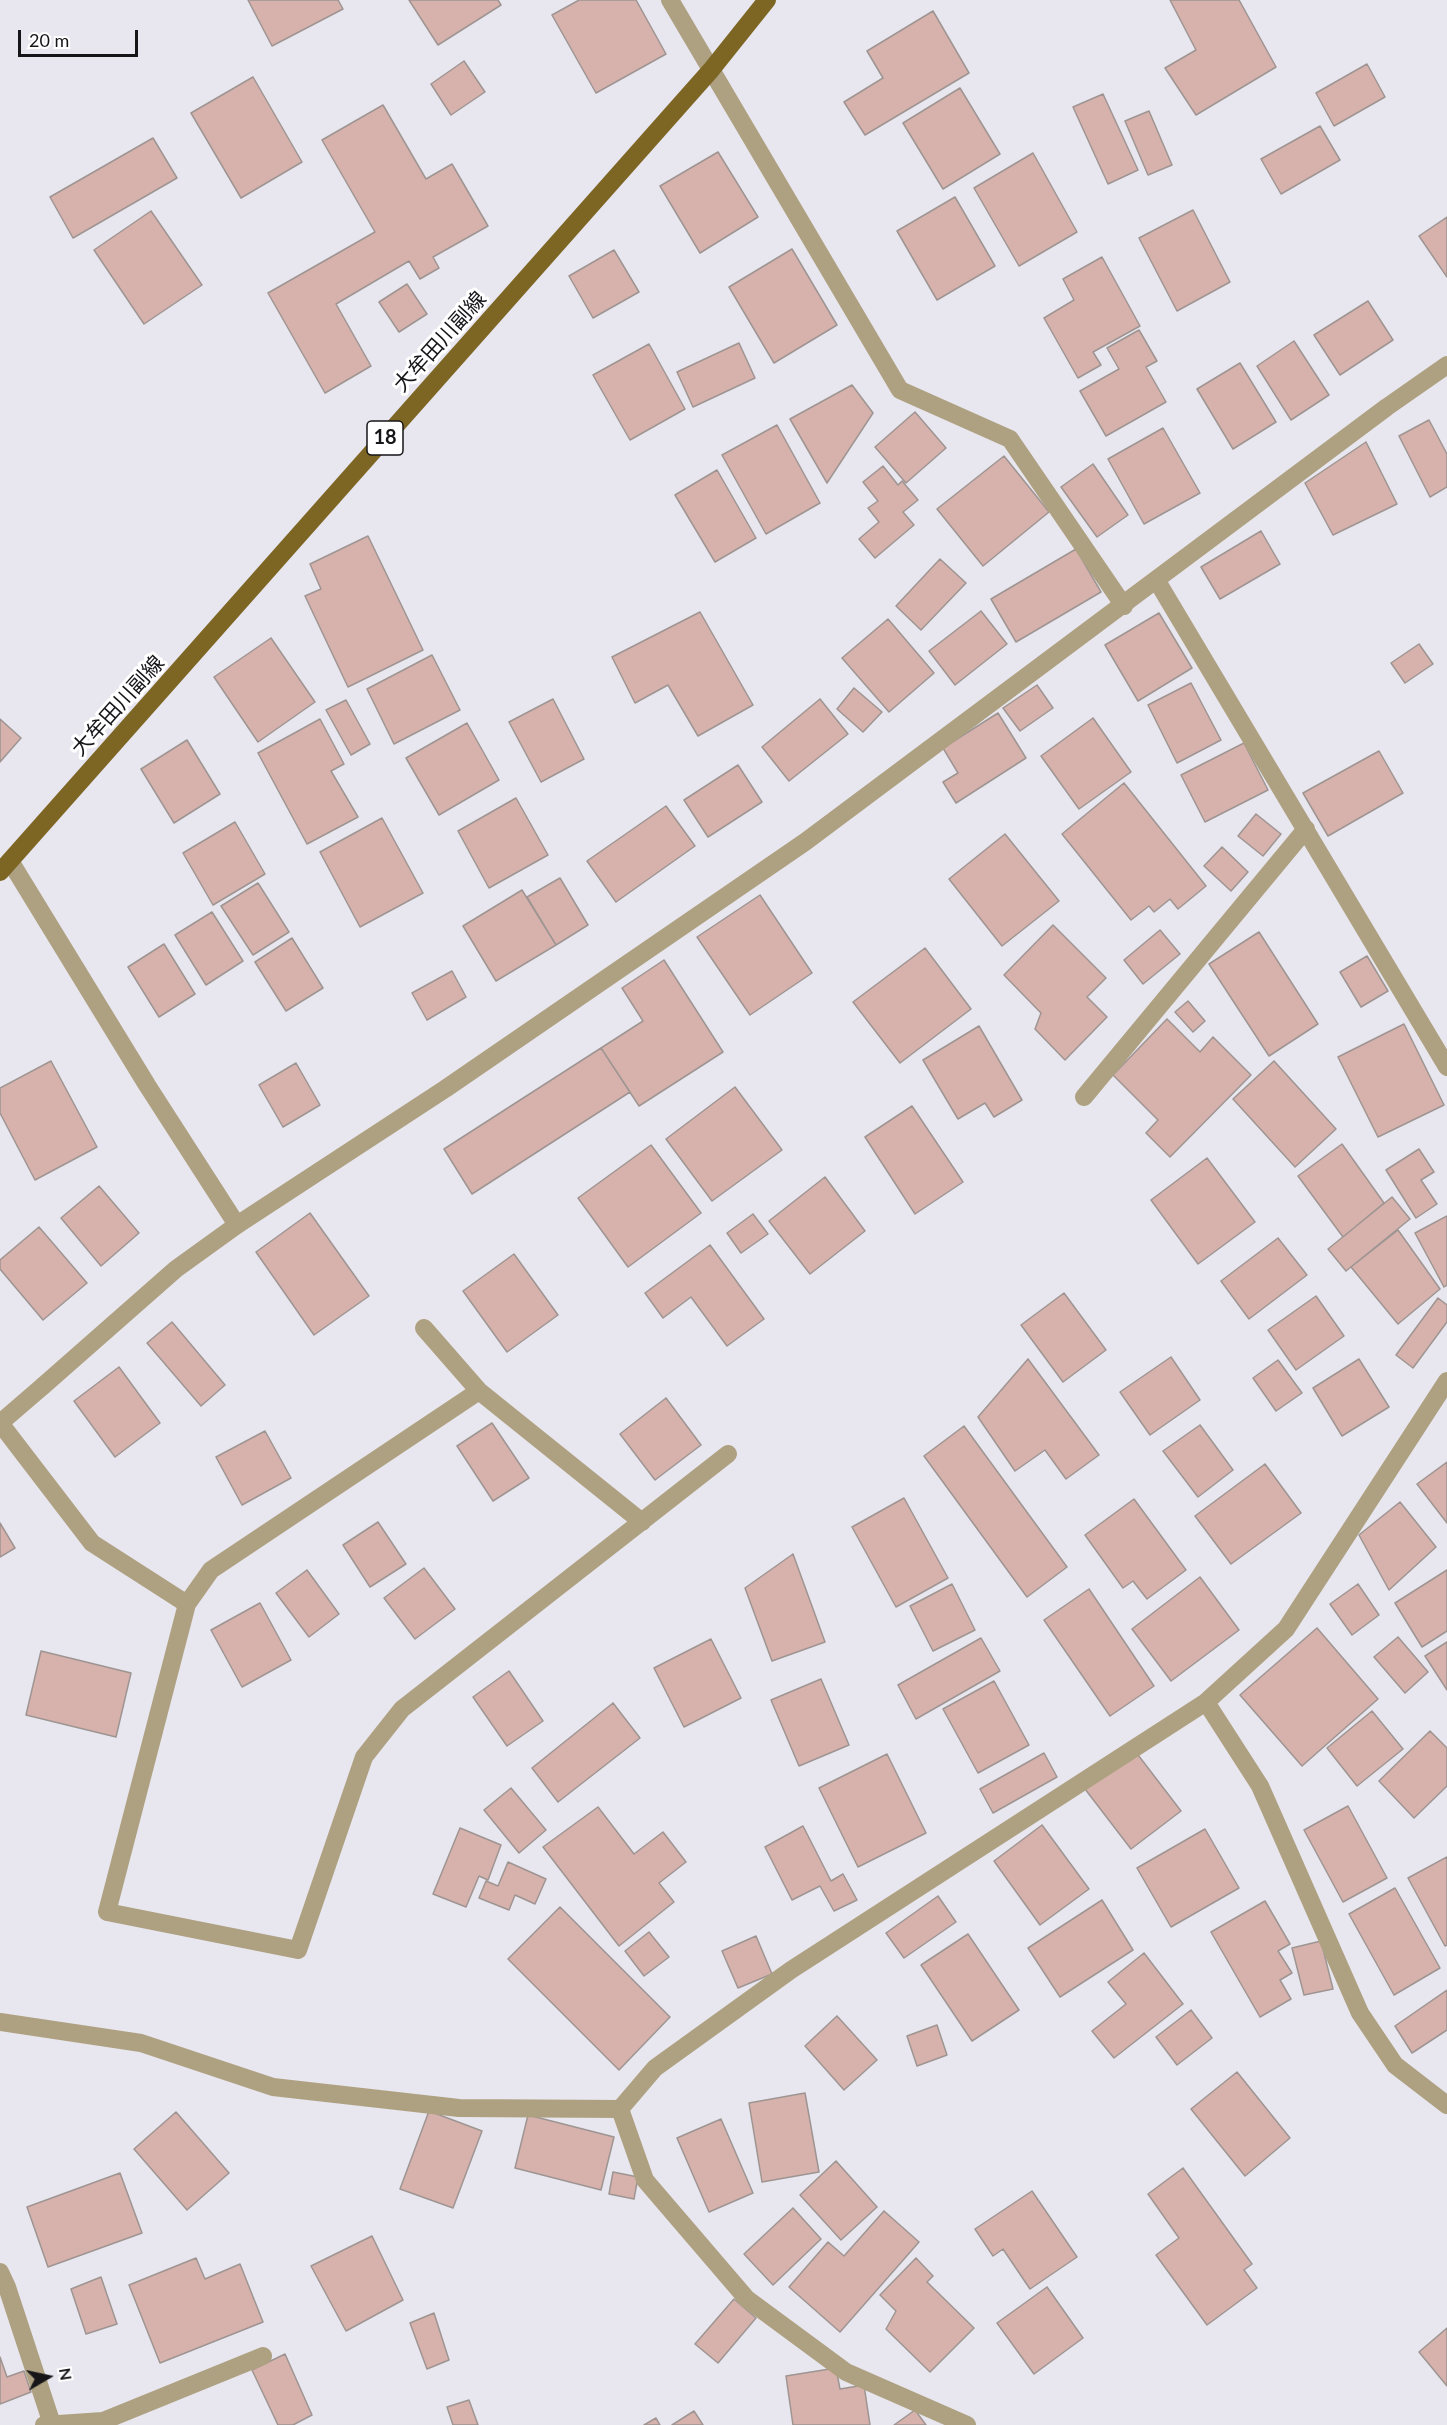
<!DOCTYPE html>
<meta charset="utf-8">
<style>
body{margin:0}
#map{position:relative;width:1447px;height:2425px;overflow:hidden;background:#e8e6ee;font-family:Lato,sans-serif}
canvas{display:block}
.north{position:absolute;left:18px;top:2347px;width:60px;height:60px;-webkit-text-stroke:4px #fff;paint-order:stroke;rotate:81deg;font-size:16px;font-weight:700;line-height:24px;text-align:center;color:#161518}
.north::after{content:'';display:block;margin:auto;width:21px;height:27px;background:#161518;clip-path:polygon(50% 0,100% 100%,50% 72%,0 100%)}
.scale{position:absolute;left:18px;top:30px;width:120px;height:27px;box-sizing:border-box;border:3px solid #161518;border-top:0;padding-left:8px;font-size:18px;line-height:21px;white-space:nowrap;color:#161518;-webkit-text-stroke:4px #fff;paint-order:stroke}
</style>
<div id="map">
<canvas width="1447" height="2425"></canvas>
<div class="north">N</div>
<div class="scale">20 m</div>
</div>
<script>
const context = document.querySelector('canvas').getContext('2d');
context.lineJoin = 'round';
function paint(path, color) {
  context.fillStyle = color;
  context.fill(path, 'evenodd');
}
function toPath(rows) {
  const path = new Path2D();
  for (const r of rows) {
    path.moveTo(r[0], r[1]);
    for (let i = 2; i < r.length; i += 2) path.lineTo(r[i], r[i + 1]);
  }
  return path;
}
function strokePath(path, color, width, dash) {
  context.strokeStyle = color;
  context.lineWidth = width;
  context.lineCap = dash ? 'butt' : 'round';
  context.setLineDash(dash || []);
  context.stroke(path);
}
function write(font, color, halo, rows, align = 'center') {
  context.font = font + ' Lato,"Noto Sans JP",sans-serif';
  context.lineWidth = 6;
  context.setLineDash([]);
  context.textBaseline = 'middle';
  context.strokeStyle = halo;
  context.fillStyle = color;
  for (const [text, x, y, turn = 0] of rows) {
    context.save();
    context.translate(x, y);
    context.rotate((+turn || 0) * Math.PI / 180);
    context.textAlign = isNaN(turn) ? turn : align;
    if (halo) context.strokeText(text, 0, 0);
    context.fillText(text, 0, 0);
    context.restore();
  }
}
const building = toPath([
 [248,0,338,0,343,9,272,46,248,0],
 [409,0,498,0,501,5,438,45,409,0],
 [579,0,636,0,666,54,596,93,552,15,579,0],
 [1170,0,1239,0,1276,67,1196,115,1165,68,1196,50,1170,0],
 [933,11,969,73,865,135,844,102,883,78,867,51,933,11],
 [464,61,485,92,451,115,431,84,464,61],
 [1367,64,1385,97,1334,126,1316,93,1367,64],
 [253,77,302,162,241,198,191,113,253,77],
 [960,88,1000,154,943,189,903,123,960,88],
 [1103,94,1138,170,1108,184,1073,107,1103,94],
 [383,105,426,179,452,164,488,226,433,257,439,268,420,279,409,261,336,304,371,366,325,393,268,293,375,232,322,140,383,105],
 [1149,111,1172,165,1148,175,1125,121,1149,111],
 [1320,126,1340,160,1281,194,1261,159,1320,126],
 [153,138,177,178,73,238,50,197,153,138],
 [718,152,758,217,700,253,660,186,718,152],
 [1033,153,1077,232,1019,266,974,188,1033,153],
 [955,197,995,266,937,300,897,231,955,197],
 [1193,210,1230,282,1177,311,1139,238,1193,210],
 [151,211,202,285,144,324,94,250,151,211],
 [1447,217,1447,277,1419,236,1447,217],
 [792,249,837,325,774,363,729,287,792,249],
 [614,250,639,292,593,318,569,276,614,250],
 [1102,257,1140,326,1093,352,1101,365,1078,378,1044,318,1074,300,1063,279,1102,257],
 [407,284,427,314,399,332,379,302,407,284],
 [1368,301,1393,340,1340,375,1314,335,1368,301],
 [1139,330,1157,361,1146,367,1166,402,1106,436,1080,391,1119,369,1107,348,1139,330],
 [1294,341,1329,395,1291,420,1257,366,1294,341],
 [739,343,755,378,693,407,677,372,739,343],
 [649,344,685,409,630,440,593,375,649,344],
 [1240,363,1276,422,1233,449,1197,389,1240,363],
 [852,385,873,413,827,483,790,419,852,385],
 [915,412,946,448,906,483,875,447,915,412],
 [1429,420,1447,454,1447,487,1430,497,1399,436,1429,420],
 [777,425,820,503,766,534,722,455,777,425],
 [1163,428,1200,493,1144,524,1108,459,1163,428],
 [1366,442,1397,504,1333,535,1305,483,1366,442],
 [1004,456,1049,512,983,566,937,509,1004,456],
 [1093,464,1128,515,1097,537,1061,487,1093,464],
 [883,466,898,485,902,481,918,500,903,512,914,525,875,558,859,539,879,522,868,508,878,501,863,482,883,466],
 [717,470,756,538,715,562,675,495,717,470],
 [1261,531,1280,564,1220,599,1201,567,1261,531],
 [368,536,423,650,348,687,305,596,321,589,310,564,368,536],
 [1076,549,1101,592,1016,642,991,599,1076,549],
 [940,559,966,583,921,630,896,606,940,559],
 [981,611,1007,644,955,685,929,651,981,611],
 [700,612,753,705,698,736,668,685,635,703,612,657,700,612],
 [1159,613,1192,668,1138,701,1105,645,1159,613],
 [888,619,934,673,889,712,842,658,888,619],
 [271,638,315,702,258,742,214,677,271,638],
 [1419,644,1433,664,1405,683,1391,663,1419,644],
 [432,655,460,710,394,744,367,689,432,655],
 [1191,683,1221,740,1177,763,1148,705,1191,683],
 [1037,685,1053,708,1020,731,1003,708,1037,685],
 [854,688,882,712,863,732,837,709,854,688],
 [553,699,584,759,541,782,509,722,553,699],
 [820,699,848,734,789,781,762,747,820,699],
 [346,700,370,744,351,755,326,710,346,700],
 [998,713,1026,758,956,803,943,782,958,773,943,748,998,713],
 [1093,718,1131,772,1079,809,1041,756,1093,718],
 [0,719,21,738,0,762,0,719],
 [320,719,344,764,331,771,358,817,307,844,258,753,320,719],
 [467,723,499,780,439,815,406,758,467,723],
 [187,740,220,794,174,823,141,769,187,740],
 [1244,743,1268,790,1205,822,1181,775,1244,743],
 [1379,751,1403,793,1328,836,1303,793,1379,751],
 [738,765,762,802,708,837,684,800,738,765],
 [1124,783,1206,886,1178,909,1170,899,1154,912,1149,906,1131,920,1062,834,1124,783],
 [516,798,548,855,489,888,458,831,516,798],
 [666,806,695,846,616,902,587,861,666,806],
 [1256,814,1281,834,1263,856,1238,836,1256,814],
 [382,818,423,893,360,927,320,852,382,818],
 [235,822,265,874,213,905,183,853,235,822],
 [1005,834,1059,901,1002,946,949,879,1005,834],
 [1222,847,1248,872,1231,891,1204,866,1222,847],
 [560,878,588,925,556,945,527,897,560,878],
 [258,883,289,932,253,955,221,906,258,883],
 [522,890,556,945,496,981,463,926,522,890],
 [760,895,812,973,750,1015,697,937,760,895],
 [212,912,243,961,206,985,175,935,212,912],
 [1053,925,1106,978,1087,997,1107,1017,1065,1060,1035,1029,1041,1013,1004,975,1053,925],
 [1160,930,1180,954,1143,984,1124,960,1160,930],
 [1259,932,1318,1024,1269,1056,1209,964,1259,932],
 [292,938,323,988,286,1011,255,962,292,938],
 [164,944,195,994,159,1017,128,967,164,944],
 [925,948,971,1009,900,1063,853,1002,925,948],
 [1367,956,1388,991,1361,1007,1340,972,1367,956],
 [664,960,723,1052,639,1106,601,1048,643,1021,622,988,664,960],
 [452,971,466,997,427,1020,412,993,452,971],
 [1188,1001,1205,1021,1193,1032,1175,1012,1188,1001],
 [1167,1019,1200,1052,1213,1037,1251,1075,1170,1157,1146,1133,1158,1120,1113,1075,1167,1019],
 [1404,1024,1444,1105,1378,1137,1338,1057,1404,1024],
 [979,1026,1022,1100,994,1117,985,1103,958,1119,923,1060,979,1026],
 [601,1048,630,1092,472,1194,444,1149,601,1048],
 [51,1061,97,1147,35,1180,0,1113,0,1088,51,1061],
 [1274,1061,1336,1129,1295,1167,1233,1099,1274,1061],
 [296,1063,320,1105,283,1127,259,1085,296,1063],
 [735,1087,782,1150,712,1201,666,1139,735,1087],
 [912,1106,963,1182,915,1214,865,1137,912,1106],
 [1342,1144,1384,1203,1343,1237,1298,1176,1342,1144],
 [651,1145,701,1213,628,1267,578,1198,651,1145],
 [1419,1149,1434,1172,1421,1180,1437,1204,1416,1218,1386,1170,1419,1149],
 [1207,1158,1255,1222,1198,1264,1151,1200,1207,1158],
 [825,1177,865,1231,810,1274,769,1221,825,1177],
 [99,1186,139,1233,101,1266,61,1218,99,1186],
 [1392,1197,1410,1219,1346,1271,1328,1249,1392,1197],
 [310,1213,369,1296,314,1335,256,1252,310,1213],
 [753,1214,768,1234,741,1253,727,1233,753,1214],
 [1447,1216,1447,1285,1444,1287,1415,1233,1447,1216],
 [39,1227,87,1283,43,1320,0,1269,0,1260,39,1227],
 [1398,1230,1440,1289,1398,1324,1351,1267,1398,1230],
 [1278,1238,1307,1275,1249,1319,1221,1281,1278,1238],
 [710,1245,764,1319,727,1346,691,1297,663,1318,645,1293,710,1245],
 [514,1254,558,1315,507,1352,463,1291,514,1254],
 [1064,1293,1106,1350,1063,1382,1021,1325,1064,1293],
 [1316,1296,1344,1336,1296,1370,1268,1330,1316,1296],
 [1438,1298,1447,1305,1447,1322,1413,1368,1396,1355,1438,1298],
 [172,1322,225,1385,201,1406,147,1343,172,1322],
 [1171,1357,1200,1400,1150,1435,1120,1392,1171,1357],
 [1028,1359,1099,1455,1066,1479,1045,1450,1015,1471,978,1417,1028,1359],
 [1359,1359,1389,1407,1342,1436,1313,1388,1359,1359],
 [1278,1360,1302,1393,1276,1411,1253,1378,1278,1360],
 [119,1367,160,1423,115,1457,74,1401,119,1367],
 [666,1398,701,1445,655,1480,620,1434,666,1398],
 [492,1423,529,1478,493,1501,457,1446,492,1423],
 [1200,1425,1233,1470,1198,1497,1163,1451,1200,1425],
 [964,1426,1067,1567,1027,1597,924,1456,964,1426],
 [265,1431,291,1478,242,1505,216,1457,265,1431],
 [1447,1462,1447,1523,1417,1484,1447,1462],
 [1265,1464,1301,1513,1231,1564,1195,1516,1265,1464],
 [904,1498,948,1578,896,1607,852,1527,904,1498],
 [1134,1499,1186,1570,1147,1599,1133,1581,1123,1588,1085,1535,1134,1499],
 [1400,1502,1436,1547,1389,1590,1359,1535,1400,1502],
 [378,1522,406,1564,370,1587,343,1545,378,1522],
 [0,1523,15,1548,0,1557,0,1523],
 [793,1554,825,1642,772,1661,745,1588,793,1554],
 [424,1568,455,1609,415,1639,384,1598,424,1568],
 [307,1570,339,1614,309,1637,276,1593,307,1570],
 [1447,1570,1447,1631,1422,1647,1395,1603,1447,1570],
 [1200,1577,1239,1630,1171,1681,1132,1629,1200,1577],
 [952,1584,975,1630,933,1651,910,1606,952,1584],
 [1358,1584,1379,1615,1352,1635,1330,1604,1358,1584],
 [1089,1589,1154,1686,1110,1716,1044,1620,1089,1589],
 [260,1603,291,1660,242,1687,211,1630,260,1603],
 [1317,1628,1378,1699,1302,1766,1240,1695,1317,1628],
 [1398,1637,1428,1672,1405,1693,1374,1657,1398,1637],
 [981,1638,1000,1671,916,1719,898,1685,981,1638],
 [711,1639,741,1698,684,1727,654,1668,711,1639],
 [1447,1642,1447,1690,1425,1656,1447,1642],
 [41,1651,131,1673,116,1737,26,1715,41,1651],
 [509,1671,543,1721,507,1746,473,1697,509,1671],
 [821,1679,849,1745,799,1766,771,1700,821,1679],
 [994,1681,1029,1745,978,1773,943,1709,994,1681],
 [613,1703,640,1738,558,1802,532,1768,613,1703],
 [1372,1711,1403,1749,1357,1786,1327,1748,1372,1711],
 [1430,1731,1447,1748,1447,1786,1414,1818,1379,1781,1430,1731],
 [1135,1751,1181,1811,1131,1849,1085,1789,1135,1751],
 [1044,1753,1057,1777,993,1813,980,1789,1044,1753],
 [887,1754,926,1833,858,1867,819,1788,887,1754],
 [511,1788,546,1830,519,1853,484,1810,511,1788],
 [1348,1806,1387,1878,1343,1902,1304,1830,1348,1806],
 [598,1807,634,1854,663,1832,686,1862,659,1883,674,1902,619,1946,543,1847,598,1807],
 [1042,1825,1089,1889,1040,1925,994,1861,1042,1825],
 [803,1826,831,1881,843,1874,857,1900,834,1911,820,1886,792,1900,765,1847,803,1826],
 [460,1828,501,1845,488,1880,479,1876,466,1907,433,1894,460,1828],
 [1205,1829,1239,1888,1171,1927,1137,1868,1205,1829],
 [1447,1857,1447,1945,1445,1946,1408,1878,1447,1857],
 [508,1862,546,1879,535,1904,515,1895,509,1910,479,1898,486,1881,498,1886,508,1862],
 [1395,1888,1440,1968,1394,1995,1349,1914,1395,1888],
 [938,1896,956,1922,904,1958,886,1933,938,1896],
 [1102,1900,1133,1950,1060,1997,1028,1948,1102,1900],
 [1265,1901,1290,1944,1278,1951,1292,1973,1280,1980,1291,1999,1260,2017,1211,1932,1265,1901],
 [560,1907,670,2017,619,2070,508,1959,560,1907],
 [649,1932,669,1957,644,1976,625,1951,649,1932],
 [968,1934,1019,2010,972,2041,921,1965,968,1934],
 [756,1936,772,1974,738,1988,722,1951,756,1936],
 [1321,1941,1333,1989,1304,1995,1292,1948,1321,1941],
 [1144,1953,1183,2004,1114,2058,1092,2031,1126,2004,1108,1982,1144,1953],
 [1447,1990,1447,2030,1412,2053,1395,2026,1447,1990],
 [1191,2010,1212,2038,1177,2065,1156,2037,1191,2010],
 [837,2016,877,2060,844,2090,805,2046,837,2016],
 [937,2025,947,2055,917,2066,907,2036,937,2025],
 [1237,2072,1290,2138,1245,2176,1191,2109,1237,2072],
 [805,2093,819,2172,762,2182,749,2103,805,2093],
 [429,2111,482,2131,453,2208,400,2189,429,2111],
 [176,2112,229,2173,187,2210,134,2149,176,2112],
 [528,2115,614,2137,601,2190,515,2168,528,2115],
 [721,2119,753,2193,709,2212,677,2138,721,2119],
 [836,2161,877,2207,841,2240,800,2195,836,2161],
 [1183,2168,1252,2264,1244,2270,1257,2288,1207,2325,1156,2255,1179,2238,1148,2194,1183,2168],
 [613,2172,638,2177,634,2199,609,2194,613,2172],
 [120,2173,142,2233,48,2267,27,2207,120,2173],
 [1032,2191,1077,2257,1030,2289,1003,2249,993,2256,975,2229,1032,2191],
 [793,2208,821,2239,773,2285,744,2254,793,2208],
 [884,2211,919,2242,840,2332,789,2287,828,2242,844,2256,884,2211],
 [372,2236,403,2300,346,2331,311,2266,372,2236],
 [196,2258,205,2279,240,2264,263,2322,160,2363,129,2285,196,2258],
 [916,2258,933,2276,927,2282,974,2328,930,2372,886,2329,896,2311,880,2295,916,2258],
 [101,2277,117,2324,86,2334,71,2289,101,2277],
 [1047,2287,1083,2338,1034,2374,997,2323,1047,2287],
 [734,2299,756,2318,718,2363,695,2344,734,2299],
 [434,2313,449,2360,427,2369,410,2323,434,2313],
 [1447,2328,1447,2386,1419,2352,1447,2328],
 [285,2354,312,2415,293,2425,278,2425,252,2370,285,2354],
 [0,2357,7,2377,24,2371,31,2392,0,2404,0,2357],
 [836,2368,840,2389,864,2385,870,2425,793,2425,786,2376,836,2368],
 [469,2400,478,2425,453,2425,447,2407,469,2400],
 [915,2410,926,2425,894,2425,915,2410],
 [694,2411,703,2425,672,2425,694,2411],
 [656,2418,660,2425,644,2425,656,2418]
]);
paint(building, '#d7b2ac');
strokePath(building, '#9e9593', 1.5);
strokePath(toPath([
 [670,0,900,390,1010,439,1124,606],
 [1157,581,1447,1067],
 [10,861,147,1085,237,1225],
 [1084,1097,1306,829],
 [424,1328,479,1391,642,1522],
 [0,1423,92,1543,187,1604,107,1912,298,1950,364,1757,402,1709,728,1454],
 [0,1423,43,1386],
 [187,1604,211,1570,479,1391],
 [1206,1702,1260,1786,1360,2013,1395,2065,1447,2105],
 [0,2022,141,2043,273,2087,459,2108,620,2109],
 [620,2109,655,2068,791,1970,1206,1702,1286,1629,1447,1381],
 [620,2109,645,2180,747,2299,846,2372,967,2425],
 [0,2272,7,2287,52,2424],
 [44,2425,103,2421,263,2356]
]), '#aea181', 18);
strokePath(toPath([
 [43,1386,176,1269,237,1225,445,1089,805,842,1387,407,1447,365]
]), '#aea181', 18);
strokePath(toPath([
 [0,872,711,70,767,0]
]), '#7d6624', 18);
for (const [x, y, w] of [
 [385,438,36]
]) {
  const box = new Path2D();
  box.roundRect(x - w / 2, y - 17, w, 34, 4.5);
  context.fillStyle = '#fff';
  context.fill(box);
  strokePath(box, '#161518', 1.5);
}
write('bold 20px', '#161518', null, [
 ["18",385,438]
]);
write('21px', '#161518', '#fff', [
 ["大牟田川副線",440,342,-48],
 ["大牟田川副線",118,706,-48]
]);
</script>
